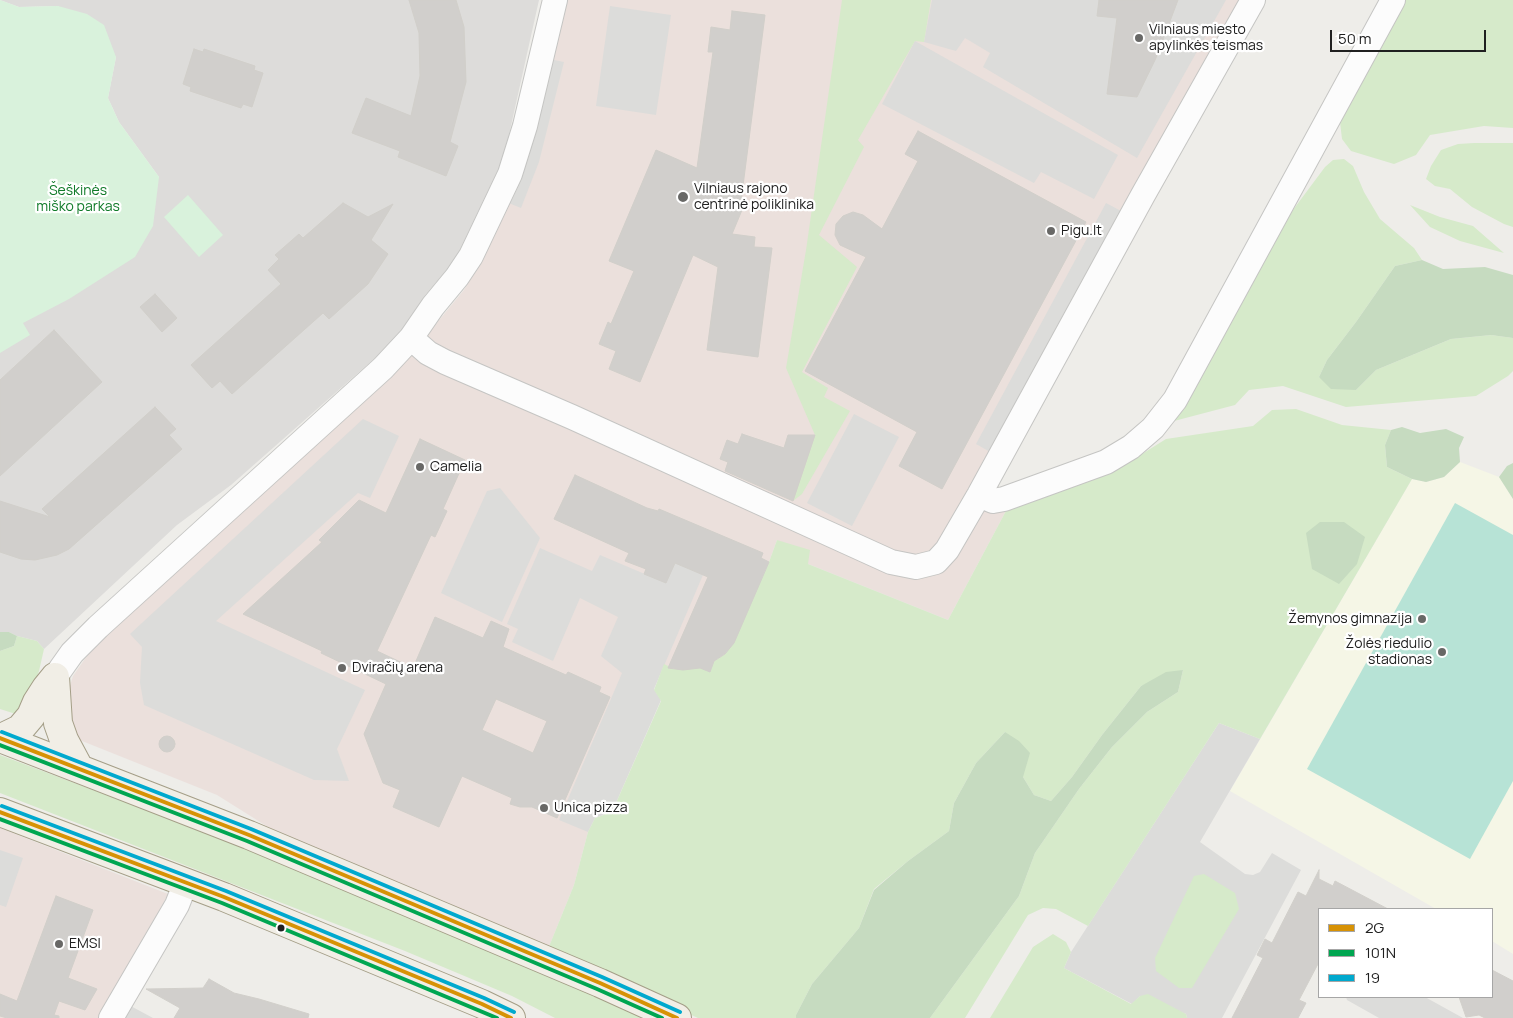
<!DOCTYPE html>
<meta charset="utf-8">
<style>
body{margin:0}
#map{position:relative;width:1513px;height:1018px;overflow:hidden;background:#eeede9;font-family:Manrope,sans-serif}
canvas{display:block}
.legend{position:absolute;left:1318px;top:908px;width:175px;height:90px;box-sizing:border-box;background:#fff;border:1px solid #a6a6a6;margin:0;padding:6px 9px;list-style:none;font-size:15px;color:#202020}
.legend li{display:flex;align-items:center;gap:10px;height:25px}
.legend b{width:25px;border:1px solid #a6a6a6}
.scale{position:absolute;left:1330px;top:30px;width:156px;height:22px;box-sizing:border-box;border:2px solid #202020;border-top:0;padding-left:6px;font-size:15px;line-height:18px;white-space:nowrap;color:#202020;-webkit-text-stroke:4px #fff;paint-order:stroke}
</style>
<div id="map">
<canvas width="1513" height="1018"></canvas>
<ul class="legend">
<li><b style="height:6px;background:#d79205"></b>2G</li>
<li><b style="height:6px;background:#00a651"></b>101N</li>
<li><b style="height:6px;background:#00a9ce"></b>19</li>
</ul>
<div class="scale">50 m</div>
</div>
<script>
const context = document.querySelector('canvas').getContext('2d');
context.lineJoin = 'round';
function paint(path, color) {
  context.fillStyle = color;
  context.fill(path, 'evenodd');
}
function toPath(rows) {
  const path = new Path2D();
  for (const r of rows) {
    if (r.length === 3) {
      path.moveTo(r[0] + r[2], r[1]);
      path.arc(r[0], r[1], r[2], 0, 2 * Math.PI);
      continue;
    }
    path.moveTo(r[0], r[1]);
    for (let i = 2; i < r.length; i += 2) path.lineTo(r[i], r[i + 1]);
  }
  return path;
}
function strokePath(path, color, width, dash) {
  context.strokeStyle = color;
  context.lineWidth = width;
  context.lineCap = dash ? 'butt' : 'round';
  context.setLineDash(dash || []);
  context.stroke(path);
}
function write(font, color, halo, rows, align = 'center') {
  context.font = font + ' Manrope,sans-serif';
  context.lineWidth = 4.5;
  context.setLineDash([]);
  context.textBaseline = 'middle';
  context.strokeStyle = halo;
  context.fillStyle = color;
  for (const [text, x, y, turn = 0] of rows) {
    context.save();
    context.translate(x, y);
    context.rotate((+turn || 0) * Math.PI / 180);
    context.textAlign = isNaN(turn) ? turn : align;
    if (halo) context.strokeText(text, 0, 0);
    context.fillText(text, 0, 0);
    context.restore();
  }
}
paint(toPath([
 [539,0,504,157,473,230,450,266,426,294,407,325,384,350,231,485,177,525,44,649,37,641,17,636,9,632,0,632,0,334,159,177,119,122,108,98,116,57,58,6,19,7,0,0]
]), '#dddcda');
paint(toPath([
 [561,0,1265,0,998,485,1007,509,948,620,808,564,777,540,769,562,710,672,674,669,664,665,588,832,574,885,548,949,268,827,217,795,77,739,68,728,66,698,73,676,96,643,411,354,464,290,483,256],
 [0,828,168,894,152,925,98,1018,0,1018]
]), '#ebe0dc');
paint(toPath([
 [1460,462,1499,477,1513,499,1513,954,1492,941,1492,909,1436,909,1230,791,1412,479,1426,482,1444,477]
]), '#f5f6e6');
paint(toPath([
 [932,0,1099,0,1098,16,1117,18,1107,93,1136,97,1156,58,1177,0,1226,0,1137,158,983,67,990,53,965,38,956,51,924,42],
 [610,6,671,15,656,115,596,106],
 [915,41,1118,155,1094,199,1041,172,1034,183,882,104],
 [549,59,564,62,539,162,521,208,506,202],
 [1106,203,1123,212,992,453,976,444],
 [854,414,899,437,852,526,807,503],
 [363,419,399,436,370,498,358,493,216,621,365,690,337,749,349,781,314,780,144,705,140,683,142,647,130,634],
 [500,488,540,538,502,622,441,593,487,491],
 [540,548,592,571,600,555,666,583,675,563,703,575,654,689,661,700,612,812,595,818,588,832,559,820,622,673,601,656,618,617,580,598,553,661,512,642,518,629,507,624],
 [1219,723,1260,739,1200,842,1245,874,1253,875,1260,872,1272,853,1301,870,1222,1018,1187,1018,1186,1014,1140,996,1132,1004,1064,968,1071,952],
 [0,850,23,858,6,907,0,905],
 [1346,997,1425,997,1463,1018,1379,1018,1347,1000],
 [127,1004,153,1018,119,1018]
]), '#dcdcda');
paint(toPath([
 [842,0,931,0,924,42,915,41,858,140,864,147,819,235,857,267,802,372,828,388,824,397,850,411,802,494,793,501,815,435,786,368,806,250],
 [1401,0,1513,0,1513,128,1484,126,1430,135,1416,155,1394,164,1351,151,1342,139,1340,122],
 [1474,143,1513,143,1513,227,1504,224,1472,207,1450,189,1435,186,1426,179,1431,166,1441,150,1458,144],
 [1344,159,1353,166,1364,192,1380,219,1414,248,1422,260,1395,266,1356,322,1327,360,1319,377,1356,390,1376,370,1451,339,1491,335,1513,338,1513,371,1508,376,1476,396,1346,407,1283,386,1249,390,1235,405,1174,421,1278,230,1325,167,1333,160],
 [1410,205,1440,217,1473,226,1504,253,1460,241,1430,227],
 [1296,409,1342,425,1391,430,1385,445,1387,467,1412,479,1260,739,1219,723,1088,926,1056,909,1043,908,1028,915,965,1018,930,1018,1019,896,1035,853,1079,789,1112,747,1147,712,1178,692,1183,670,1141,686,1102,735,1072,777,1051,801,1034,795,1023,777,1005,732,976,763,954,803,949,831,908,861,874,889,859,928,812,984,796,1015,796,1018,698,1018,548,949,574,885,588,832,595,818,612,812,661,701,654,690,664,664,674,669,700,668,710,671,714,661,725,654,769,562,777,540,810,550,808,564,948,620,1007,509,1126,464,1166,439,1253,426,1272,410],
 [17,636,37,641,44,649,39,671,28,703,19,715,0,709,0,651,14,646],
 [0,755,234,843,349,889,645,1018,555,1018,512,996,405,951,0,793],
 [1204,874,1235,893,1239,909,1192,988,1179,988,1156,971,1155,958,1194,876],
 [1053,934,1066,942,1071,952,1064,968,1131,1004,1140,996,1148,994,1186,1014,1187,1018,990,1018,1033,947]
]), '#d6eaca');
paint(toPath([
 [1422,260,1443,269,1485,267,1513,275,1513,338,1491,335,1451,339,1376,370,1356,390,1331,389,1319,377,1327,360,1356,322,1395,266],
 [1402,427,1420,433,1446,429,1464,437,1459,448,1460,462,1444,477,1426,482,1412,479,1387,467,1385,445,1391,430],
 [1513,463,1513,499,1499,477,1507,466],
 [1320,522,1344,522,1365,537,1357,564,1339,584,1312,569,1306,533],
 [0,632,9,632,17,636,14,646,0,651],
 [1183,670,1178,692,1147,712,1112,747,1079,789,1035,853,1019,896,930,1018,796,1018,796,1015,812,984,859,928,874,890,908,861,949,831,954,803,976,763,1005,732,1019,741,1030,753,1023,777,1034,795,1051,801,1072,777,1102,735,1141,686,1166,672]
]), '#c6dbc0');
paint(toPath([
 [0,0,19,7,58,6,87,14,104,25,116,57,108,98,119,122,159,177,153,226,135,257,69,299,23,323,30,335,0,353],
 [188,195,223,235,199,257,164,217]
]), '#d9f2dc');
paint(toPath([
 [1455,503,1513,535,1513,781,1470,859,1307,769]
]), '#b7e3d6');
const building = toPath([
 [409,0,456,0,464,27,466,82,450,142,458,146,446,176,398,157,400,151,352,133,366,98,411,116,420,76,419,33,409,0],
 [1099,0,1178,0,1156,58,1137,97,1107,94,1117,18,1097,16,1099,0],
 [732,11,765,15,740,209,742,210,732,234,755,237,754,247,772,248,758,357,707,350,718,267,693,255,640,382,609,369,616,351,599,344,608,322,611,324,634,271,609,261,656,150,697,168,713,52,708,52,711,27,730,30,732,11],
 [194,49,203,52,204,49,255,66,254,70,263,73,252,107,243,104,241,108,190,91,191,87,183,84,194,49],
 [918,131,1086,222,942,489,899,466,917,432,805,371,866,257,840,245,835,235,836,224,843,216,853,212,863,215,882,229,918,161,905,154,918,131],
 [343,203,368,217,393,204,371,240,388,254,368,284,329,319,323,313,232,394,220,381,212,388,191,365,281,284,268,270,279,259,275,255,299,234,303,238,343,203],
 [155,294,177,318,162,332,140,307,155,294],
 [54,330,102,382,0,476,0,380,54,330],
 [155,407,176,429,169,435,182,449,69,549,57,555,35,560,21,559,0,552,0,501,50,517,42,509,155,407],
 [742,434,784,448,788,435,815,435,793,501,725,471,728,462,720,459,727,440,738,444,742,434],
 [420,439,465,460,443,509,447,511,435,537,431,535,377,651,413,668,435,617,483,638,491,621,509,629,503,647,566,675,568,672,601,687,599,692,610,697,557,818,532,807,520,807,510,804,512,798,462,776,439,827,393,807,400,790,383,783,364,734,386,684,321,653,322,651,243,614,322,542,319,540,359,500,386,513,420,439],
 [496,699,547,721,533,753,482,730,496,699],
 [575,475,647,508,658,511,659,509,763,553,761,558,769,562,734,643,725,654,714,661,710,672,700,668,683,670,668,668,708,577,675,563,666,583,644,574,646,569,625,561,629,553,554,519,575,475],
 [167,744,8],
 [1319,870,1319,879,1333,886,1335,881,1388,909,1319,909,1319,962,1299,1000,1306,1003,1298,1018,1232,1018,1263,958,1257,955,1265,939,1272,943,1298,892,1306,896,1319,870],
 [56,896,93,910,68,978,97,989,85,1010,59,1001,54,1015,59,1016,59,1018,7,1018,0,1016,0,994,17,1001,56,896],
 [1492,970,1513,981,1513,1018,1485,1018,1479,1015,1466,1017,1459,997,1492,997,1492,970],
 [209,979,234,993,259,999,309,1014,308,1018,174,1018,180,1008,146,989,203,988,209,979]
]);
paint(building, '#d1cfcc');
strokePath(building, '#d1cfca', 1);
const minor = toPath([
 [411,338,428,353,445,362,572,417,891,562,916,567,936,562,947,550,979,495,1143,195,1253,0],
 [979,495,993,501,1004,499,1106,462,1131,447,1153,428,1175,400,1393,0],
 [55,677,72,653,98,627,383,368,411,338,433,306,457,277,471,256,510,174,525,126,555,0],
 [111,1018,177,905,186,882]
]);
const primary = toPath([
 [55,677,58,723,64,740,79,768],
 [0,738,249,835,600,983,677,1018],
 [1,738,20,729,31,716,37,702,46,688,55,677],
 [0,812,224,897,482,1004,511,1018]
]);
strokePath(minor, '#c5c5c3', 26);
strokePath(primary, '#a49e87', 30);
strokePath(minor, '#fcfcfc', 24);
strokePath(primary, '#f1eee6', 28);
strokePath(toPath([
 [0,738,249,835,600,983,677,1018],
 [0,812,224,897,482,1004,511,1018]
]), '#d79205', 4);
strokePath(toPath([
 [0,745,247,841,597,989,662,1018],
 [0,819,222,903,497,1018]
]), '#00a651', 4);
strokePath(toPath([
 [2,732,251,829,602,977,680,1012],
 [2,806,226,891,484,998,514,1012]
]), '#00a9ce', 4);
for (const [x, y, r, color] of [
 [1139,38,5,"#686866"],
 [683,197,6,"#686866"],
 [1051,231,5,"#686866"],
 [420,467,5,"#686866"],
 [1422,619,5,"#686866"],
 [1442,652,5,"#686866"],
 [342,668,5,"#686866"],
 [544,808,5,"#686866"],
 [281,928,4.5,"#202020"],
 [59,944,5,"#686866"]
]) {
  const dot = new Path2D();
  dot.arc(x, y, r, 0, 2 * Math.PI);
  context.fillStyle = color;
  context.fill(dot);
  strokePath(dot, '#fff', 2);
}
write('14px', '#202020', '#fff', [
 ["Vilniaus miesto",1149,30],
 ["apylinkės teismas",1149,46],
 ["Vilniaus rajono",694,189],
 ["centrinė poliklinika",694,205],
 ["Pigu.lt",1061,231],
 ["Camelia",430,467],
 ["Žemynos gimnazija",1412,619,"right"],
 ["Žolės riedulio",1432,644,"right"],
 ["stadionas",1432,660,"right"],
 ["Dviračių arena",352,668],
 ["Unica pizza",554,808],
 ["EMSI",69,944]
], 'left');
write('14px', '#117b2a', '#fff', [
 ["Šeškinės",78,191],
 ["miško parkas",78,207]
]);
</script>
